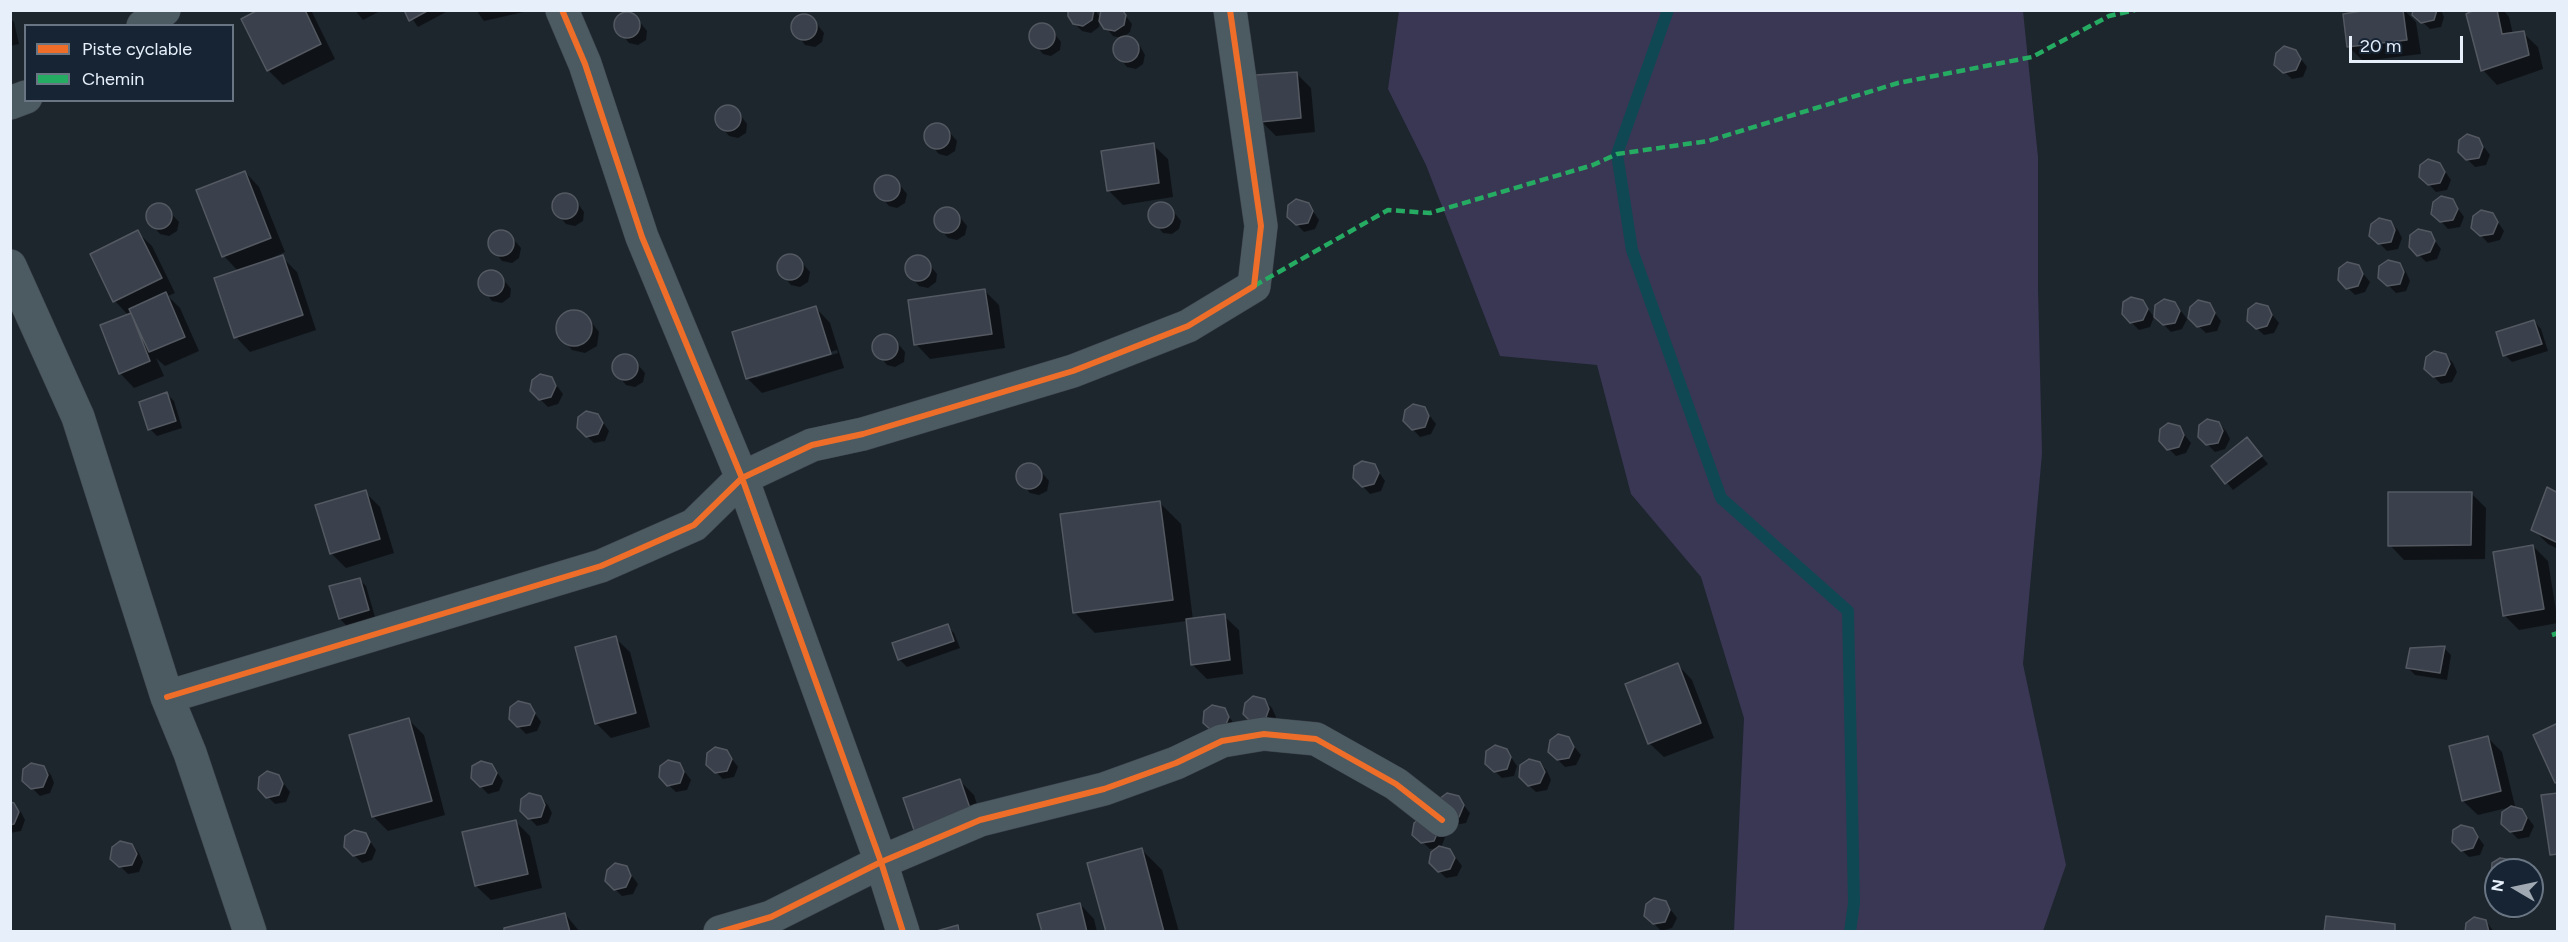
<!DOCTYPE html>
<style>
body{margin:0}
#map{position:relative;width:2568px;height:942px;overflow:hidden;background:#1d252d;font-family:Figtree,sans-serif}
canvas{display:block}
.frame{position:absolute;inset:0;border:12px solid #e6effa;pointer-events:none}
.legend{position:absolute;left:24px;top:24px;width:210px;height:78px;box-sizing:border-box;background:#162434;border:2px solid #697583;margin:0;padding:8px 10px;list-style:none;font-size:18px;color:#e6effa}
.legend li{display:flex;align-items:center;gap:12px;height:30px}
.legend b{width:30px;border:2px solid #697583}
.north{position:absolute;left:2484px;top:858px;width:60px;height:60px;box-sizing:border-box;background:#162434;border:2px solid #697583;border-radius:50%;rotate:279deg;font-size:16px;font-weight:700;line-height:24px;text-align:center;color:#e6effa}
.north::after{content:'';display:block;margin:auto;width:21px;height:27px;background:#a0a8b2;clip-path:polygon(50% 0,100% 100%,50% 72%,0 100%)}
.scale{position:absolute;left:2349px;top:36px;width:114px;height:27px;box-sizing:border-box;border:3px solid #e6effa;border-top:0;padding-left:8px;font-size:18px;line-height:21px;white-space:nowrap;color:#e6effa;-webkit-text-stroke:4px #162434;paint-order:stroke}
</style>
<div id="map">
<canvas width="2568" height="942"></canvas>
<div class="frame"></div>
<ul class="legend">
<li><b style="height:8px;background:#ee6e29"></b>Piste cyclable</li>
<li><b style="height:8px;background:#26ab63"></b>Chemin</li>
</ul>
<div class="north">N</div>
<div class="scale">20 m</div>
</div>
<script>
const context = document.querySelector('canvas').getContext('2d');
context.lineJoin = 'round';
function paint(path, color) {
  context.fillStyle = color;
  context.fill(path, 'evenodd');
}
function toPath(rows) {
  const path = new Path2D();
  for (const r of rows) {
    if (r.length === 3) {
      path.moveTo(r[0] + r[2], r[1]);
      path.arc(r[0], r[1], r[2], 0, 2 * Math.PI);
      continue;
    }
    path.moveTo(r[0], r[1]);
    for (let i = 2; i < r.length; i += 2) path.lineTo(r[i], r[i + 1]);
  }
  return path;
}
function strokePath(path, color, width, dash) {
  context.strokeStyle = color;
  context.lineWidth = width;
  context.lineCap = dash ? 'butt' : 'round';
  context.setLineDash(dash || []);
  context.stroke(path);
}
paint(toPath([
 [1399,11,2023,11,2038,157,2038,288,2042,454,2023,664,2066,865,2043,931,1734,931,1744,718,1701,577,1631,494,1597,365,1500,356,1426,165,1388,89]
]), '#3a3754');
paint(toPath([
 [262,10,311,10,335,59,283,85,268,70],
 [355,10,382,10,363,20],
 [406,10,445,10,446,12,418,27],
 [476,10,527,10,528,11,484,21],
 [1070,10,1095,10,1101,19,1121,10,1132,24,1130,32,1123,37,1132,39,1140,46,1145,55,1143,64,1136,69,1127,67,1114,51,1115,42,1122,38,1113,36,1100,20,1099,27,1091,33,1082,31,1074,23],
 [2379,10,2404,10,2416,22,2421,54,2363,61,2349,47,2345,15],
 [2414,10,2441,10,2444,17,2441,27,2430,29,2414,14],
 [2477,10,2503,10,2509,17,2513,34,2523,33,2538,47,2543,69,2497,85,2483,70],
 [625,13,634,15,647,31,646,40,638,45,629,43,616,27,618,18],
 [802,16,811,17,824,33,822,42,815,47,805,45,793,29,795,21],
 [10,19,14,22,19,44,10,46],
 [1039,24,1048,26,1061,42,1060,50,1051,56,1043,54,1030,38,1032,29],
 [2295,51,2307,67,2303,77,2292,79,2276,64],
 [1296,73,1311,88,1315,132,1276,136,1261,121],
 [726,106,735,108,747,124,746,133,738,138,729,136,716,120,718,111],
 [935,124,944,126,957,141,955,151,947,156,939,154,925,138,927,129],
 [2478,139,2490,155,2486,165,2475,167,2459,151],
 [1153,145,1168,159,1173,197,1123,205,1108,190],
 [2440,164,2451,180,2447,190,2436,192,2421,176],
 [245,172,259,187,285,252,267,260,267,262,282,257,297,272,316,330,250,352,236,337,239,272,224,256,198,191],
 [885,176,894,178,907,194,905,203,897,208,889,206,876,191,877,181],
 [563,195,572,196,584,212,583,221,575,226,566,224,553,209,555,200],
 [2452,200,2464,217,2460,227,2448,229,2433,213],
 [1159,203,1168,205,1181,221,1179,229,1172,234,1163,233,1150,217,1152,208],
 [1308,204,1319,220,1315,229,1304,232,1289,216],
 [156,205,165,207,179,222,177,231,169,236,160,234,147,219,149,210],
 [945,208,954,210,967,226,965,235,957,240,948,238,935,222,937,213],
 [2492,214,2504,231,2500,240,2488,243,2473,227],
 [2390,222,2398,230,2402,238,2398,249,2387,251,2371,235],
 [499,231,508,233,521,248,519,258,512,263,502,261,489,245,491,236],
 [137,232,152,246,175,293,168,296,180,308,199,351,165,366,156,358,164,376,134,388,120,373,128,315,115,301,92,255],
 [2430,234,2441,249,2437,259,2426,262,2410,246],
 [787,255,797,257,810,272,808,282,800,287,791,285,778,269,780,260],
 [916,256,924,258,937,274,936,282,928,288,919,286,906,270,908,261],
 [2399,264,2406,272,2410,281,2406,291,2396,293,2380,277],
 [2358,267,2370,282,2365,292,2355,295,2339,279],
 [489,271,498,273,511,289,510,297,502,303,492,301,480,285,482,276],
 [985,291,999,305,1005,348,930,359,916,344],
 [2142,301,2154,317,2150,327,2139,330,2123,314],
 [2175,303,2187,319,2182,329,2171,332,2155,316],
 [2209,305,2221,321,2217,331,2206,333,2190,318],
 [816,308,830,323,844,368,762,393,747,378],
 [837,350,838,353,755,378,755,375],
 [2267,308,2279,323,2274,333,2264,335,2248,320],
 [571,310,584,313,599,332,597,346,585,353,572,350,556,331,559,318],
 [2534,321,2541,329,2548,351,2512,362,2505,355],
 [883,335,892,337,905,352,904,362,895,367,887,365,874,349,876,340],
 [622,355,631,357,645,373,643,382,635,387,626,385,613,369,615,361],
 [2445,355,2453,363,2457,372,2452,382,2441,384,2425,368],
 [551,378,563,394,558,404,548,407,532,391],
 [167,394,174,401,182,428,157,436,150,429],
 [1424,408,1436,424,1431,434,1420,437,1405,421],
 [598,415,609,431,605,441,594,443,578,428],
 [2218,423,2226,431,2230,439,2225,449,2215,452,2199,436],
 [2179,428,2191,443,2186,453,2176,456,2160,440],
 [2247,439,2268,464,2233,490,2213,466],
 [1027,464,1036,466,1049,481,1047,491,1039,495,1030,493,1017,478,1019,469],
 [1374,465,1385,481,1381,491,1370,494,1355,478],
 [365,492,380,507,394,553,346,568,331,553],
 [2471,493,2486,508,2485,559,2404,560,2390,545],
 [2558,495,2558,549,2548,544,2533,529],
 [1160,503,1181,524,1193,620,1224,616,1239,630,1243,674,1207,679,1192,664,1187,621,1095,633,1074,612],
 [2533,546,2548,561,2558,623,2519,630,2504,615],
 [359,579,366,586,375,617,347,626,340,619,331,587],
 [947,626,954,633,960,648,907,667,900,660,894,644],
 [615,638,630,652,650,727,611,738,597,724],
 [2444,648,2451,655,2447,680,2415,675,2407,667],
 [1678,665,1692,680,1714,738,1664,757,1649,743],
 [1264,701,1272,708,1276,717,1272,727,1246,703],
 [529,705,541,722,537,731,526,734,510,718],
 [1224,710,1235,725,1231,735,1206,712],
 [409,720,424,735,445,815,388,831,373,816],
 [2487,737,2502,752,2515,806,2478,815,2463,801,2450,747],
 [1568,739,1581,755,1576,765,1565,767,1549,751],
 [1506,750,1517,766,1514,776,1502,778,1487,763],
 [727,752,738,767,734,777,723,779,708,764],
 [1540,763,1547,771,1551,780,1547,790,1536,792,1520,777],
 [679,764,691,780,687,790,676,792,660,777],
 [492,765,503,781,499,791,488,794,473,778],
 [43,767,51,775,54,783,50,793,40,796,24,780],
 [278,776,290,792,286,802,275,804,259,788],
 [960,781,974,795,985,829,931,847],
 [540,797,548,805,552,813,548,823,537,826,521,810],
 [1458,798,1470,813,1466,823,1455,825],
 [10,804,21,812,25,820,21,831,10,833],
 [2522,810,2534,826,2529,837,2518,839,2502,823],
 [515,821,530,836,542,888,491,900,476,886],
 [1441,829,1445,837,1441,848,1450,850,1462,866,1457,876,1446,878,1438,870,1439,848,1430,849,1414,834],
 [2472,829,2484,845,2480,855,2469,857,2453,842],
 [365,834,376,850,372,860,362,863,346,847],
 [132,845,139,853,143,862,139,872,128,874,112,858],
 [1141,849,1162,870,1179,932,1107,932],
 [626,868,638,884,633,894,622,896,607,881],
 [1665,902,1677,918,1672,928,1661,931,1646,915],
 [1080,904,1094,919,1097,932,1043,932],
 [2497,906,2525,906,2526,907,2522,917,2511,919],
 [565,914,580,932,506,932],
 [2486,921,2494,932,2466,932]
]), '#0007');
strokePath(toPath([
 [1668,10,1617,154,1632,250,1721,498,1848,611,1854,903,1850,932]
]), '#0f4853', 12);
const building = toPath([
 [258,10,305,10,321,44,267,71,241,19,258,10],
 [404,10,429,10,409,21,404,10],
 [1068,10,1094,10,1092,20,1083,26,1073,24,1068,16,1068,10],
 [1101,10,1122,10,1126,15,1124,25,1115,31,1104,29,1099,21,1101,10],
 [2368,10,2403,10,2407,40,2347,47,2343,14,2368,10],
 [2413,10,2437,10,2434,20,2421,23,2412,15,2413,10],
 [2474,10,2497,10,2502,34,2524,31,2529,55,2481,71,2466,14,2474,10],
 [627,25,13],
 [804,27,13],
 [1042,36,13],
 [1126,49,13],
 [2284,46,2296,50,2301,59,2296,70,2283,73,2274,65,2276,53,2284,46],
 [1297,72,1301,118,1260,122,1256,75,1297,72],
 [728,118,13],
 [937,136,13],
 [2467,134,2479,138,2483,147,2479,158,2466,160,2458,152,2459,140,2467,134],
 [1154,143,1159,183,1107,191,1101,151,1154,143],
 [2428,159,2440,163,2445,172,2440,183,2428,185,2419,177,2420,165,2428,159],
 [245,171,271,238,222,257,196,190,245,171],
 [887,188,13],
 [565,206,13],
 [2441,196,2453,199,2458,209,2453,220,2440,222,2431,214,2433,202,2441,196],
 [1296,199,1309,203,1313,211,1308,223,1296,225,1287,217,1288,205,1296,199],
 [1161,215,13],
 [159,216,13],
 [947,220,13],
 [2481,210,2493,213,2498,222,2493,234,2480,236,2471,228,2473,216,2481,210],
 [2379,218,2391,221,2395,230,2391,242,2378,244,2369,236,2371,224,2379,218],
 [2418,229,2431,232,2435,241,2430,252,2417,256,2409,247,2410,235,2418,229],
 [138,230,162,278,113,302,90,254,138,230],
 [501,243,13],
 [790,267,13],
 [283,255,303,315,234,338,214,278,283,255],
 [918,268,13],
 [2388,260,2400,263,2404,272,2400,284,2387,286,2378,278,2379,266,2388,260],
 [2347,262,2359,265,2363,274,2358,286,2346,289,2338,280,2339,268,2347,262],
 [491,283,13],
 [985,289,992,334,914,345,908,300,985,289],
 [166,292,185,337,149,352,129,309,166,292],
 [2131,297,2143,300,2148,309,2143,320,2130,323,2122,314,2123,302,2131,297],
 [2164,299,2175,302,2180,311,2175,323,2163,325,2154,317,2155,305,2164,299],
 [2198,300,2210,303,2215,313,2210,324,2197,327,2188,318,2190,307,2198,300],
 [2256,303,2268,306,2272,315,2267,326,2256,329,2247,321,2248,309,2256,303],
 [816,306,831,354,746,379,732,332,816,306],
 [574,328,18],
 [131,313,150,361,119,374,100,325,131,313],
 [2534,320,2542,344,2503,356,2496,332,2534,320],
 [885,347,13],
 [2434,351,2446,354,2450,364,2445,375,2433,377,2424,369,2426,357,2434,351],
 [625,367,13],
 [540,374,552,377,556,386,551,397,539,400,530,391,532,380,540,374],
 [167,392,176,421,148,430,139,402,167,392],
 [1413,404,1425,407,1429,416,1425,427,1412,430,1403,421,1405,410,1413,404],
 [586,411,598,414,603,423,598,434,586,437,577,428,578,417,586,411],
 [2207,419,2219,422,2223,431,2218,443,2206,445,2198,437,2199,425,2207,419],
 [2168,423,2180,426,2184,435,2179,447,2167,450,2159,441,2160,429,2168,423],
 [2247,437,2262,456,2225,484,2211,466,2247,437],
 [1362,461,1375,464,1379,473,1374,484,1362,487,1353,478,1354,466,1362,461],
 [1029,476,13],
 [2547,487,2558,493,2558,543,2531,530,2547,487],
 [366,490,380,539,330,554,315,505,366,490],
 [2388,492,2472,492,2471,545,2388,546,2388,492],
 [1160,501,1173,600,1073,613,1060,514,1160,501],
 [2533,545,2544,609,2503,616,2493,552,2533,545],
 [360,578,369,610,339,619,329,586,360,578],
 [1225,614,1230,660,1191,665,1186,619,1225,614],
 [948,624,954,641,898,660,892,643,948,624],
 [616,636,636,713,595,724,575,647,616,636],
 [2445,646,2440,673,2406,668,2410,648,2445,646],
 [1678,663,1701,723,1648,744,1625,684,1678,663],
 [1253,696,1265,699,1269,709,1265,720,1252,723,1243,714,1245,703,1253,696],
 [518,701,530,704,535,713,530,725,517,727,509,719,510,707,518,701],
 [1212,705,1225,708,1229,717,1224,729,1212,731,1203,723,1204,711,1212,705],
 [409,718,432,801,372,817,349,735,409,718],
 [2558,723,2558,782,2555,783,2533,735,2558,723],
 [1558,734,1569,737,1574,747,1569,758,1557,760,1548,752,1550,740,1558,734],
 [2488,736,2501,791,2462,801,2449,746,2488,736],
 [1495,745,1507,749,1511,757,1507,769,1494,772,1485,764,1486,751,1495,745],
 [715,747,727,750,732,759,727,771,715,773,706,765,707,753,715,747],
 [1529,759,1540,762,1545,772,1540,783,1528,786,1519,777,1520,765,1529,759],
 [668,760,680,763,684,772,680,783,667,786,659,777,660,766,668,760],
 [481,761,492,764,497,773,492,784,480,787,471,778,472,766,481,761],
 [31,763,44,766,48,775,43,787,31,789,22,781,23,769,31,763],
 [267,771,279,775,283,784,279,795,266,798,258,789,259,777,267,771],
 [960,779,972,814,915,833,903,798,960,779],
 [529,793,541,796,545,805,541,817,528,819,520,811,521,799,529,793],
 [1447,793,1459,796,1464,805,1459,817,1446,819,1439,799,1447,793],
 [2558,793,2558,854,2550,855,2541,795,2558,793],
 [10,802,14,803,19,812,14,824,10,825,10,802],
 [2511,806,2522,809,2527,818,2522,830,2510,832,2501,824,2502,812,2511,806],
 [1422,817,1439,829,1434,841,1421,843,1412,835,1414,823,1422,817],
 [516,820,528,874,475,886,462,832,516,820],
 [2461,825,2473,828,2478,837,2473,848,2461,851,2452,842,2453,830,2461,825],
 [354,830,366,833,370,842,365,853,353,856,344,847,345,836,354,830],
 [120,841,132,844,137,854,132,865,119,867,110,859,112,847,120,841],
 [1439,846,1450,849,1455,858,1450,869,1438,872,1429,863,1431,852,1439,846],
 [1142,848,1164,932,1106,932,1087,863,1142,848],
 [2500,858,2512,860,2517,870,2496,870,2496,880,2491,875,2492,863,2500,858],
 [615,863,627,866,631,876,626,887,614,890,605,881,607,870,615,863],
 [2495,892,2496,906,2516,906,2515,910,2502,913,2493,904,2495,892],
 [1654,898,1666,901,1670,910,1665,922,1653,924,1644,916,1646,904,1654,898],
 [1080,903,1087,932,1042,932,1037,914,1080,903],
 [565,913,570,932,504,932,504,928,565,913],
 [2326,916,2395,924,2395,932,2324,932,2326,916],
 [2474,917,2486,920,2489,932,2465,932,2466,923,2474,917],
 [958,925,959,932,933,932,958,925]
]);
paint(building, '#3a404c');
strokePath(building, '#545961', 1.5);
const street = toPath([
 [562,10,585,64,642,237,742,478,881,862,903,932],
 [143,26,164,10],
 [10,103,26,97],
 [10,266,78,417,167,697,190,753,250,932],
 [167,697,601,566,694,525,742,478,812,445,863,434,1073,371,1188,326,1254,286,1261,226,1230,10],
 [720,932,771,917,881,862,980,820,1104,789,1176,763,1222,741,1264,734,1316,739,1396,784,1442,820]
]);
strokePath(street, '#3b4148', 34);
strokePath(street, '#4c5a62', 33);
strokePath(toPath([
 [1254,286,1388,210,1430,213,1593,165,1617,154,1708,141,1898,83,2032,57,2109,16,2135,10],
 [2552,635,2558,633]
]), '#26ab63', 4.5, [9, 4.5]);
strokePath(toPath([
 [562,10,585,64,642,237,742,478,881,862,903,932],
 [167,697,601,566,694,525,742,478,812,445,863,434,1073,371,1188,326,1254,286,1261,226,1230,10],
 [720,932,771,917,881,862,980,820,1104,789,1176,763,1222,741,1264,734,1316,739,1396,784,1442,820]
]), '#ee6e29', 6);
</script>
